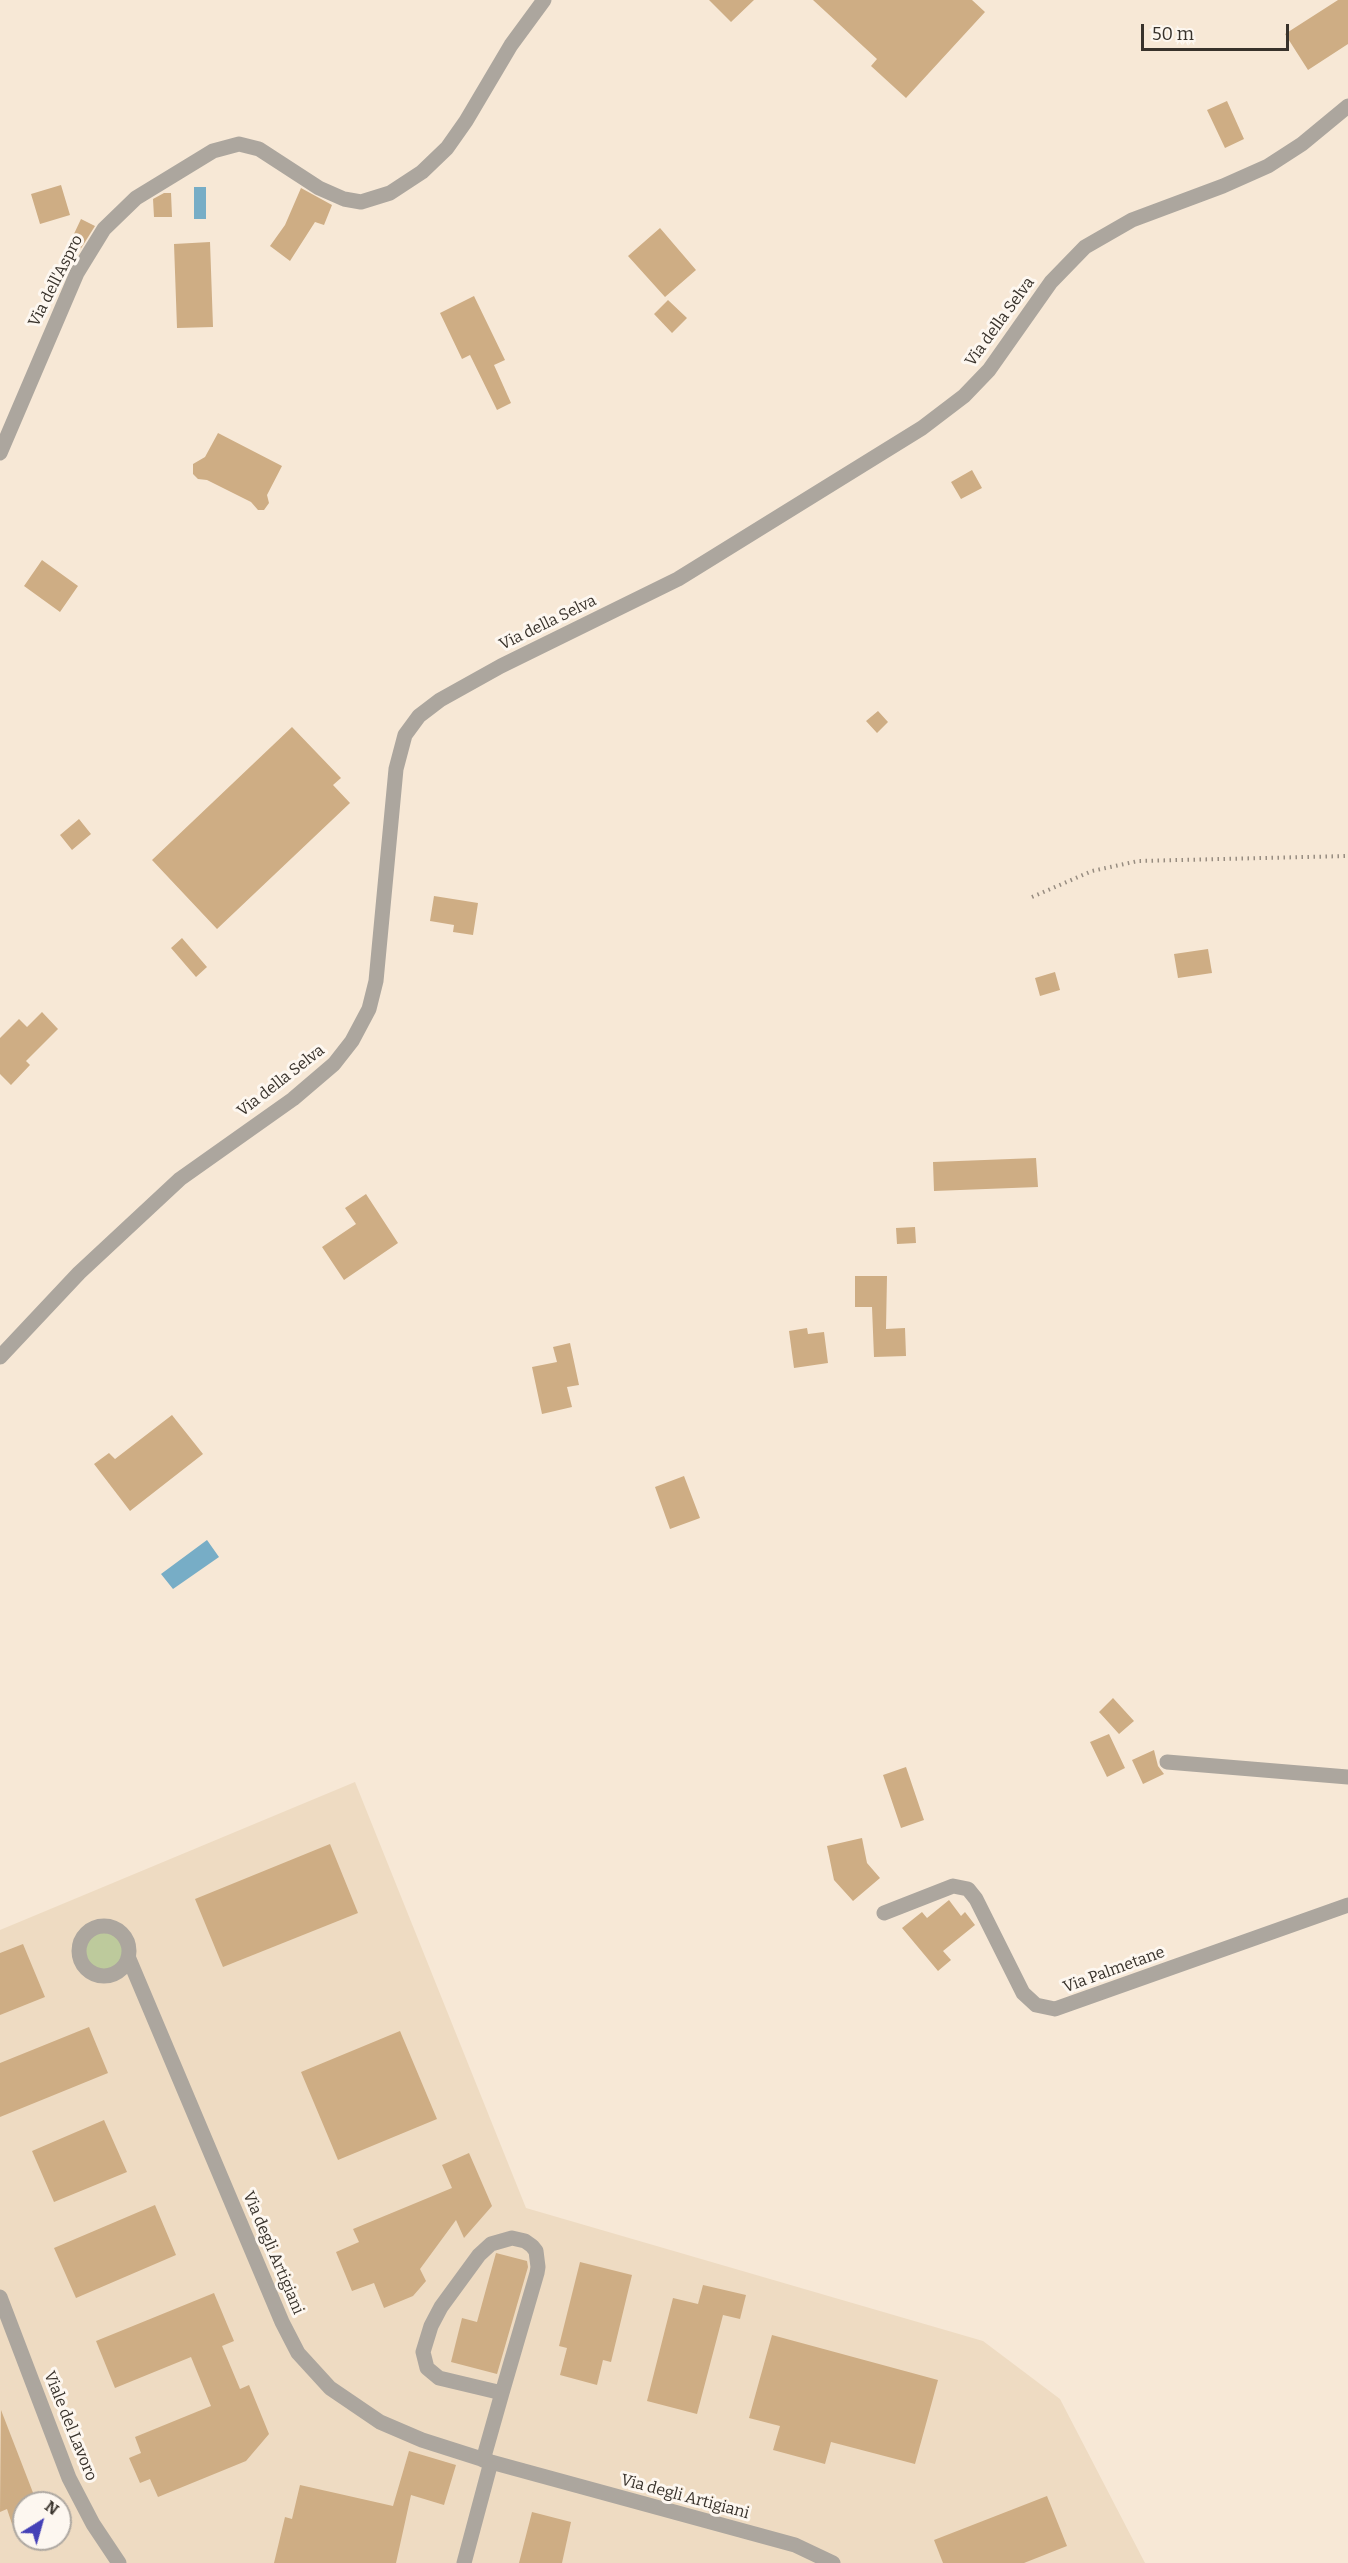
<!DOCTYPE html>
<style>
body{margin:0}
#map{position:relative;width:1348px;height:2563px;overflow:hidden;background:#f7e8d6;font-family:Bitter,serif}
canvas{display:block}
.north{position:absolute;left:12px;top:2491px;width:60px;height:60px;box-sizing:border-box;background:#fdf7f0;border:2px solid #aea8a1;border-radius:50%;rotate:37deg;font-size:16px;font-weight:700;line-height:24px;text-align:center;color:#38322b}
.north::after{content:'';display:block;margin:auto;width:21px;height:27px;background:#4541b7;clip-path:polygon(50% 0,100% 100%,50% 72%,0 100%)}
.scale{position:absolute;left:1141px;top:24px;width:148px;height:27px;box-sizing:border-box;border:3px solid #38322b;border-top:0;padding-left:8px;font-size:18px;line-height:21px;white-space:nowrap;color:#38322b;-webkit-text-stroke:4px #fdf7f0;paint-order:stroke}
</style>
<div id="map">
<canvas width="1348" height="2563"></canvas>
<div class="north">N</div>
<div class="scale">50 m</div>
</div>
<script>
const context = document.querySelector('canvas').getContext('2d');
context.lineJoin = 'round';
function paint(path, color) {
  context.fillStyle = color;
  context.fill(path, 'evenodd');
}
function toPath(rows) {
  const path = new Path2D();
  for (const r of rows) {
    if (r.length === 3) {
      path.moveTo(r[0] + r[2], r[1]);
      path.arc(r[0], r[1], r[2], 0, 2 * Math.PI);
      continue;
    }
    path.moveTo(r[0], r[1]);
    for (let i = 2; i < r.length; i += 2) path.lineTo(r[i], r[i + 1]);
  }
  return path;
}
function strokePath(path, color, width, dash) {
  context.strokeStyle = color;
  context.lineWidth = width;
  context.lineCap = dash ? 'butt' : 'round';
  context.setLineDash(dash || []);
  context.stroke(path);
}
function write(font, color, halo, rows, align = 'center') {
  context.font = font + ' Bitter,serif';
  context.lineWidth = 6;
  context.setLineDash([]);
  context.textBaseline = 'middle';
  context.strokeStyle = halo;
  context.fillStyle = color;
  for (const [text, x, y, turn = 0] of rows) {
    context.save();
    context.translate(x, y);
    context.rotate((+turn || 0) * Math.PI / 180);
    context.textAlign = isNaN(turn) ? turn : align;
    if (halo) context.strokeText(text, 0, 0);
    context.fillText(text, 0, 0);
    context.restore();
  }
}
paint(toPath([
 [355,1782,526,2208,983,2341,1060,2399,1145,2563,0,2563,0,1930],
 [24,2503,60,2503,60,2539,24,2539]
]), '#eedbc2');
paint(toPath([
 [104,1951,19]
]), '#bdca9c');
paint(toPath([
 [194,187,206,187,206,219,194,219],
 [207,1540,219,1557,173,1589,161,1574]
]), '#77adc6');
paint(toPath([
 [709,0,754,0,731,22],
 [813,0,972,0,985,12,906,98,871,66,877,59],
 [1338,0,1348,0,1348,44,1308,70,1285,34],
 [1227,101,1244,139,1225,148,1207,110],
 [61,185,70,215,40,224,31,194],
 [301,188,332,205,324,225,315,222,290,261,270,246,285,225],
 [164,193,171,193,172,217,154,217,153,199],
 [81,219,95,226,75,258,65,253],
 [660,228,696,270,665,297,628,256],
 [210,242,213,327,177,328,174,244],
 [474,296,505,360,494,365,511,403,497,410,470,355,462,359,440,313],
 [668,300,687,318,672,333,654,314],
 [218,433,282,466,267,495,269,503,264,510,258,510,251,502,207,480,198,479,193,474,193,464,205,457],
 [972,470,982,488,961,499,951,482],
 [42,560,78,586,60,612,24,586],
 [878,711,888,722,877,733,866,721],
 [292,727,341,778,333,785,350,803,217,929,152,860],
 [79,819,91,834,72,850,60,835],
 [434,896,478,903,473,935,453,932,454,925,430,921],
 [182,938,207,967,196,977,171,948],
 [1208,949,1212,973,1178,978,1174,954],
 [1055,972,1060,990,1040,996,1035,978],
 [42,1012,58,1029,26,1061,30,1065,11,1085,0,1074,0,1038,19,1019,27,1027],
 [1036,1158,1038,1187,934,1191,933,1162],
 [366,1194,398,1243,344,1280,322,1247,356,1224,345,1208],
 [915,1227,916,1243,897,1244,896,1228],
 [855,1276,887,1276,886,1329,905,1328,906,1356,874,1357,872,1307,855,1307],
 [807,1328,808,1334,824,1332,828,1363,794,1368,789,1331],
 [570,1343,579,1385,567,1387,572,1407,542,1414,532,1367,557,1362,553,1347],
 [172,1415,203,1454,130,1511,94,1464,109,1453,115,1459],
 [684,1476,700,1518,670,1529,655,1487],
 [1113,1698,1134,1721,1119,1734,1099,1712],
 [1109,1734,1125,1768,1107,1777,1090,1742],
 [1154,1750,1158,1766,1164,1774,1143,1784,1132,1760],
 [906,1767,924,1820,901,1828,883,1775],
 [862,1838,867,1863,880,1878,853,1901,834,1880,827,1846],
 [330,1844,358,1913,223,1967,195,1899],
 [949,1900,961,1916,965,1912,975,1925,943,1951,951,1960,938,1971,902,1928,922,1912,927,1918],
 [23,1944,45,1997,0,2015,0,1953],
 [89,2027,108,2073,0,2117,0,2063],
 [400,2031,437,2119,338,2160,301,2072],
 [104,2120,127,2172,54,2202,32,2151],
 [469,2153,492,2206,464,2238,456,2220,420,2269,426,2281,413,2296,384,2308,374,2283,352,2291,336,2252,359,2242,353,2229,452,2188,442,2165],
 [155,2205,176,2255,76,2298,54,2248],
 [496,2253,527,2261,528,2267,497,2374,451,2362,462,2318,477,2322],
 [580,2262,632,2275,611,2362,603,2360,597,2385,560,2375,567,2348,559,2346],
 [703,2285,746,2295,740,2319,723,2315,697,2414,647,2401,673,2298,698,2304],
 [214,2293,234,2341,222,2346,240,2389,249,2385,269,2434,246,2461,158,2497,150,2479,140,2483,129,2458,141,2453,135,2437,211,2406,191,2357,115,2388,96,2341],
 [772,2335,938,2380,915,2464,831,2442,825,2464,773,2450,780,2426,749,2418],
 [1,2410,37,2503,24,2503,24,2519,12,2524,7,2509,0,2512],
 [409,2451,456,2465,444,2505,411,2495,396,2563,274,2563,285,2517,292,2519,300,2485,393,2506],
 [1047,2496,1067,2546,1024,2563,943,2563,934,2540],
 [532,2512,571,2522,562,2563,519,2563]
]), '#cead84');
strokePath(toPath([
 [1032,897,1092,871,1138,861,1348,856]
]), '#978c80', 4, [1.5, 4.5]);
strokePath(toPath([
 [0,453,77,273,104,229,136,198,213,151,239,144,259,149,319,188,344,199,361,202,390,193,422,172,447,148,466,121,511,45,544,0],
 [0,1357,79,1273,180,1179,293,1099,334,1064,352,1041,369,1009,376,981,396,769,405,735,419,716,440,700,501,666,678,579,922,428,964,396,989,370,1051,282,1085,247,1132,220,1223,186,1268,166,1302,144,1348,106],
 [1167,1762,1348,1777],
 [884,1913,953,1886,968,1889,976,1899,1023,1993,1036,2005,1055,2009,1348,1905],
 [104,1951,25],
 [129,1959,282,2322,298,2353,330,2388,380,2422,422,2440,491,2462,795,2545,833,2563],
 [0,2297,69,2478,93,2524,119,2563],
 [483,2460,502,2393,537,2273,538,2267,536,2251,532,2246,525,2241,512,2238,491,2244,479,2255,441,2307,431,2326,423,2352,427,2368,439,2378,502,2393],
 [464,2563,491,2462]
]), '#aca69e', 15);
write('16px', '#38322b', '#fdf7f0', [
 ["Via dell'Aspro",56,281,-63],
 ["Via della Selva",1000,322,-54],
 ["Via della Selva",548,623,-26],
 ["Via della Selva",281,1081,-38],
 ["Via Palmetane",1114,1970,-20],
 ["Via degli Artigiani",273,2253,67],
 ["Viale del Lavoro",70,2426,68],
 ["Via degli Artigiani",685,2497,15]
]);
</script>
